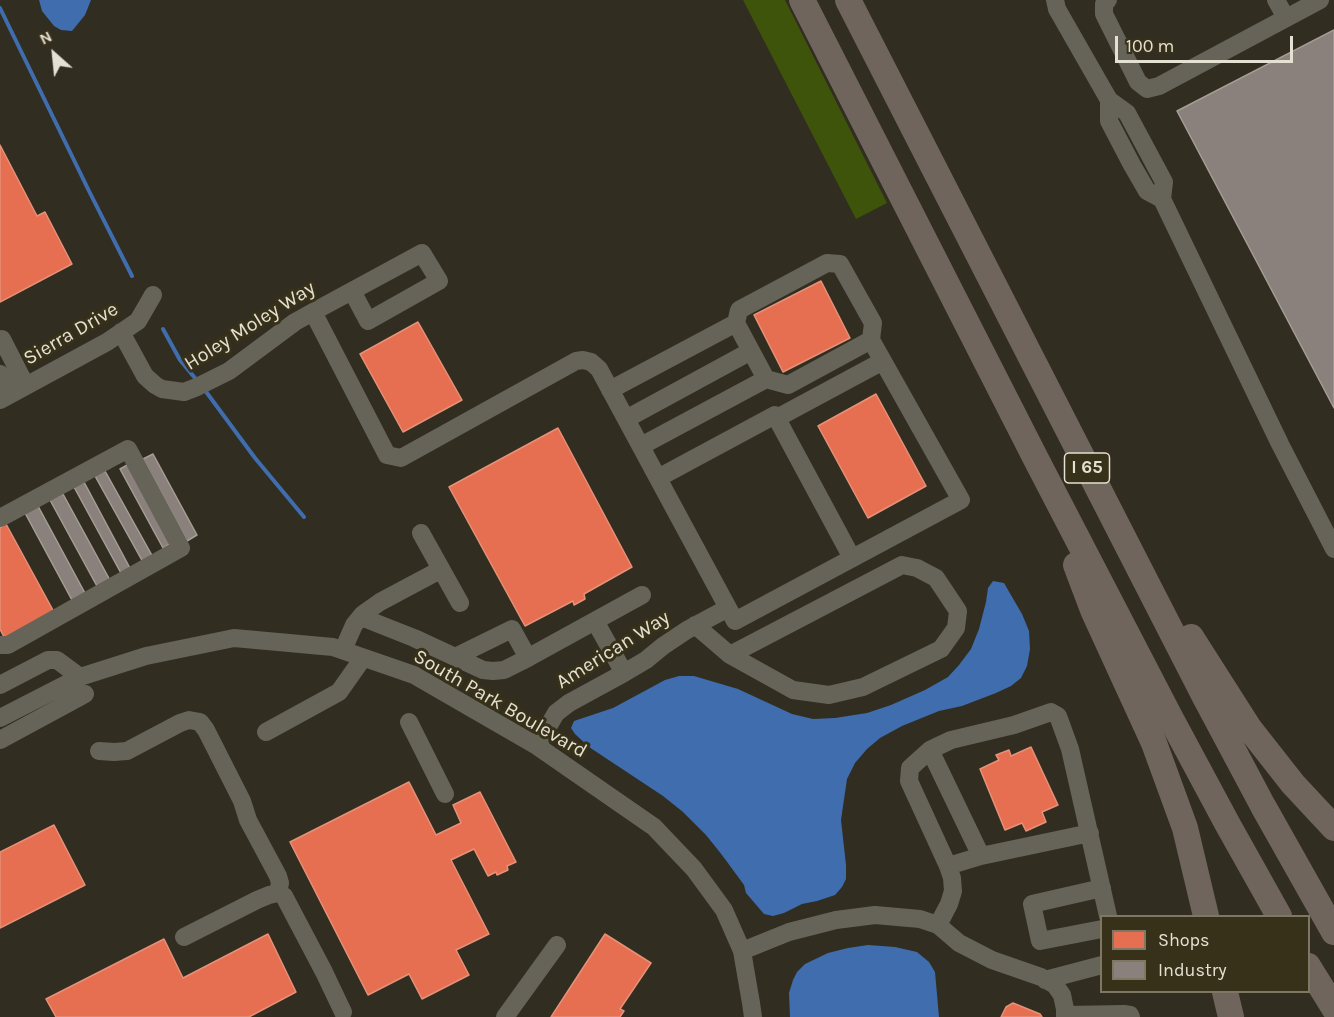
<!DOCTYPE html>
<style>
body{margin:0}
#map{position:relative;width:1334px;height:1017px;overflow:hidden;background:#312d20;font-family:Karla,sans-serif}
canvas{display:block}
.legend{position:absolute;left:1100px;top:915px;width:210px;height:78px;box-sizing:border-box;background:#383119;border:2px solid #7d7763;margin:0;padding:8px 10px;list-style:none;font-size:18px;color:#e4e0d2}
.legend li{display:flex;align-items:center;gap:12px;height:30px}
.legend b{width:30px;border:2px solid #7d7763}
.north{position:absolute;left:24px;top:24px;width:60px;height:60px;-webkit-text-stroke:4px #383119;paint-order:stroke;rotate:333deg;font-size:16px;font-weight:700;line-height:24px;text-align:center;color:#e4e0d2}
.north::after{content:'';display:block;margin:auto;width:21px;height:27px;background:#e4e0d2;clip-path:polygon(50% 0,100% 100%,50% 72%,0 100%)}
.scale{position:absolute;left:1115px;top:36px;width:178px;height:27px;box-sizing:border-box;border:3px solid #e4e0d2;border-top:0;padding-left:8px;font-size:18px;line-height:21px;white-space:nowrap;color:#e4e0d2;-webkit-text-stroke:4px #383119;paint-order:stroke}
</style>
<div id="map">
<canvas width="1334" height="1017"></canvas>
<ul class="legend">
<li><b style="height:16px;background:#e76f51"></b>Shops</li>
<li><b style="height:16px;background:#8a817c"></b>Industry</li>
</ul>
<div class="north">N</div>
<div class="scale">100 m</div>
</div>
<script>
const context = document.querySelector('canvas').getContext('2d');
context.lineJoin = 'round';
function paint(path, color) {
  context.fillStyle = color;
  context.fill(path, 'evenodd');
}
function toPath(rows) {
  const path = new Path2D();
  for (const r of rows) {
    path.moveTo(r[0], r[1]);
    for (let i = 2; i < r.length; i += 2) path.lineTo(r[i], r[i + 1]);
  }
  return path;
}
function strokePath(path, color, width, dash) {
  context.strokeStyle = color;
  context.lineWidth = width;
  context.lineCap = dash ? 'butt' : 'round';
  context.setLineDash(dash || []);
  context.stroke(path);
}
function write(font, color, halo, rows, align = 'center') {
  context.font = font + ' Karla,sans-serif';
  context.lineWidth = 6;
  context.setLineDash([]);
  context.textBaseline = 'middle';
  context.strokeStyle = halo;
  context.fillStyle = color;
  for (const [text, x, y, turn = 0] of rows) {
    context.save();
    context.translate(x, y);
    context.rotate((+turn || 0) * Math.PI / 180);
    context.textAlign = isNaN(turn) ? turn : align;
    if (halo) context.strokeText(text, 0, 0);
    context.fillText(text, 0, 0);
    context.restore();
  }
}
paint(toPath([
 [743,0,785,0,887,203,856,219]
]), '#3e540a');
paint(toPath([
 [39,0,91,0,85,15,72,31,61,30,54,26,42,11],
 [993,581,1004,583,1022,614,1029,631,1030,649,1027,666,1021,678,1011,686,996,693,962,706,939,711,902,726,880,738,867,749,855,763,847,779,841,820,846,865,846,879,842,887,835,895,817,901,802,904,784,913,773,916,764,914,746,893,744,885,722,855,706,835,683,812,663,796,589,747,575,734,571,728,574,721,613,708,665,680,679,676,694,676,738,689,792,714,813,719,835,718,867,713,891,705,925,690,948,677,959,665,971,649,979,629,986,602,988,588],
 [868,945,895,947,917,952,929,962,935,972,939,1017,790,1017,789,993,793,980,797,972,805,964,828,953,848,948]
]), '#3f6dae');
const shops = toPath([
 [0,145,37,216,45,212,72,264,0,302,0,145],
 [821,281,850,338,783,372,754,315,821,281],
 [418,322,462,400,403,432,360,354,418,322],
 [876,394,926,486,868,518,818,426,876,394],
 [558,428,632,567,584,594,585,599,574,605,573,601,525,626,449,487,558,428],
 [6,524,54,612,5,639,0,629,0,528,6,524],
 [1031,747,1058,805,1042,812,1046,822,1026,831,1022,823,1005,830,980,769,999,760,996,755,1009,750,1011,756,1031,747],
 [409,782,436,835,461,823,453,805,480,792,516,862,507,866,508,870,497,875,496,872,488,876,474,849,451,860,489,934,456,950,469,975,422,999,409,974,368,995,290,842,409,782],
 [54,825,85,885,0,928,0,852,54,825],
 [268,934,296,992,249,1017,56,1017,46,999,164,939,183,978,268,934],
 [605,934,651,963,620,1009,624,1011,620,1017,551,1017,605,934],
 [1013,1003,1040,1014,1042,1017,1001,1017,1006,1007,1013,1003]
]);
paint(shops, '#e76f51');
strokePath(shops, '#e69178', 1.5);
const industry = toPath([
 [1334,30,1334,408,1177,111,1334,30],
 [153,454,197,535,187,541,143,459,153,454],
 [129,464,173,542,163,548,120,469,129,464],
 [105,471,154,559,144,564,95,476,105,471],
 [84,482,131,570,122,575,74,487,84,482],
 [63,494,111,582,98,588,50,500,63,494],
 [38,506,86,595,73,602,25,513,38,506]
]);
paint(industry, '#8a817c');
strokePath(industry, '#a59e96', 1.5);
strokePath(toPath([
 [0,8,89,191,132,276],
 [163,329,180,360,195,378],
 [204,389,255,458,304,517]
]), '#3f6dae', 4);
strokePath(toPath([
 [1055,0,1057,9,1109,100,1127,113,1164,182,1162,199,1280,444,1334,549],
 [1108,0,1104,4,1104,14,1138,82,1147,89,1159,86,1320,0],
 [1276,0,1286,18],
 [1109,100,1109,121,1132,165,1147,191,1162,199],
 [313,312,387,455,401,458,576,361,583,360,591,362,599,369,735,621,961,500,871,340,873,323,840,264,827,263,739,310,736,323,610,390],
 [736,323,766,379,788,385,871,340],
 [121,332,145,376,155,385,162,389,184,392,197,387,229,371,295,322,313,312,422,253,439,281,368,321,352,291],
 [2,339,26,386],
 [0,374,11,394],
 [0,400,107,342,138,321,153,295],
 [777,418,883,361],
 [626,419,751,351],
 [641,446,766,379],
 [658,478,775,415,852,558],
 [0,518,128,449,181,548,8,645,0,645],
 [421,533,460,603],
 [361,617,414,638,483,670,493,671,504,670,522,661,642,595],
 [595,621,624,673],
 [695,625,730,655,902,565,917,568,936,578,958,611,956,628,941,649,863,687,829,695,793,690,730,655],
 [343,650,354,625,363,614,380,602,440,570],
 [455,657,512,629,528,658],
 [0,685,48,660,57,660,80,677],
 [0,718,80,677,146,656,234,638,333,647,414,675,537,746,654,827,694,869,724,910,742,951,751,1003,753,1017],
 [409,722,445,794],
 [266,732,339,692,363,658],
 [0,740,85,694],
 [537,746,556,713,569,703,624,673,646,660,663,646,687,630,728,608],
 [930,750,981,856,1090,833],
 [99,751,114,752,127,751,180,723,189,720,200,722,206,730,242,801,248,820,278,876,280,883,278,893],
 [948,866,981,856],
 [938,925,949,904,953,891,952,878,948,866,909,781,910,768,930,750,951,740,1014,725,1051,712,1058,716,1070,749,1108,916],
 [1102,929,1040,941,1032,904,1102,888],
 [184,937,257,900,269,895,278,893,284,896,324,972,343,1012],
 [742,951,789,932,836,920,875,915,920,919,938,925,959,943,992,960,1041,977,1055,985,1062,995,1065,1009,1065,1017],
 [1045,980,1102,965],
 [1065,1015,1124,1014,1130,1015,1131,1017],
 [505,1017,557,945]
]), '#666359', 18);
strokePath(toPath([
 [802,0,1037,461,1170,717,1228,825,1279,916],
 [848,0,1205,697,1263,806,1334,932],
 [1076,565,1093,610,1154,743,1185,828,1206,916],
 [1191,637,1249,728,1293,784,1334,828],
 [1308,966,1334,1008],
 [1225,992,1231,1017]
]), '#70655d', 26);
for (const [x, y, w] of [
 [1087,468,45]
]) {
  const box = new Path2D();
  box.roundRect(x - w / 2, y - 15, w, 30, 4.5);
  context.fillStyle = '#383119';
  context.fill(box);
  strokePath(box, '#e4e0d2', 1.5);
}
write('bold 18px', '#e4e0d2', null, [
 ["I 65",1087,468]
]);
write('20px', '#e4e0d2', '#383119', [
 ["Holey Moley Way",250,326,-32],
 ["Sierra Drive",71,334,-30],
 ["American Way",613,650,-32],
 ["South Park Boulevard",500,704,30]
]);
</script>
